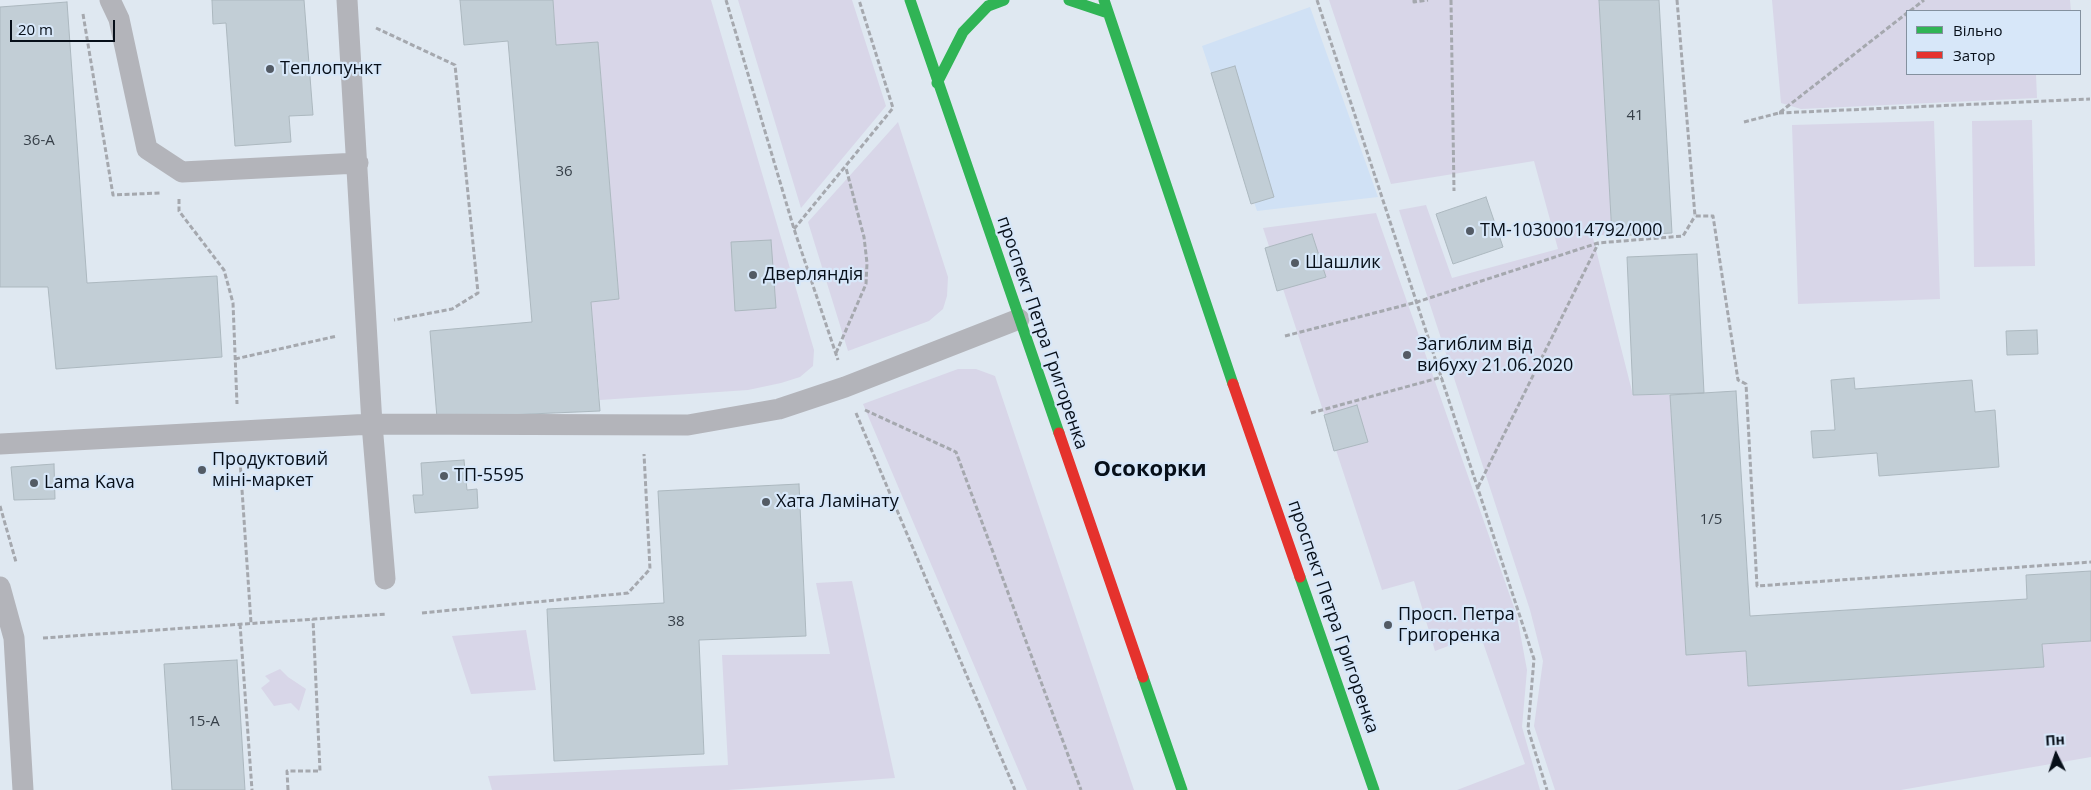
<!DOCTYPE html>
<meta charset="utf-8">
<style>
body{margin:0}
#map{position:relative;width:2091px;height:790px;overflow:hidden;background:#dfe8f1;font-family:"Open Sans",sans-serif}
canvas{display:block}
.legend{position:absolute;left:1906px;top:10px;width:175px;height:65px;box-sizing:border-box;background:#d7e7f9;border:1px solid #84919f;margin:0;padding:6px 9px;list-style:none;font-size:15px;color:#070f19}
.legend li{display:flex;align-items:center;gap:10px;height:25px}
.legend b{width:25px;border:1px solid #84919f}
.north{position:absolute;left:2031px;top:730px;width:50px;height:50px;-webkit-text-stroke:4px #d7e7f9;paint-order:stroke;rotate:356deg;font-size:14px;font-weight:700;line-height:20px;text-align:center;color:#070f19}
.north::after{content:'';display:block;margin:auto;width:18px;height:22px;background:#070f19;clip-path:polygon(50% 0,100% 100%,50% 72%,0 100%)}
.scale{position:absolute;left:10px;top:20px;width:105px;height:22px;box-sizing:border-box;border:2px solid #070f19;border-top:0;padding-left:6px;font-size:15px;line-height:18px;white-space:nowrap;color:#070f19;-webkit-text-stroke:4px #d7e7f9;paint-order:stroke}
</style>
<div id="map">
<canvas width="2091" height="790"></canvas>
<ul class="legend">
<li><b style="height:6px;background:#30b455"></b>Вільно</li>
<li><b style="height:6px;background:#e5322d"></b>Затор</li>
</ul>
<div class="north">Пн</div>
<div class="scale">20 m</div>
</div>
<script>
const context = document.querySelector('canvas').getContext('2d');
context.lineJoin = 'round';
function paint(path, color) {
  context.fillStyle = color;
  context.fill(path, 'evenodd');
}
function toPath(rows) {
  const path = new Path2D();
  for (const r of rows) {
    path.moveTo(r[0], r[1]);
    for (let i = 2; i < r.length; i += 2) path.lineTo(r[i], r[i + 1]);
  }
  return path;
}
function strokePath(path, color, width, dash) {
  context.strokeStyle = color;
  context.lineWidth = width;
  context.lineCap = dash ? 'butt' : 'round';
  context.setLineDash(dash || []);
  context.stroke(path);
}
function write(font, color, halo, rows, align = 'center') {
  context.font = font + ' "Open Sans",sans-serif';
  context.lineWidth = 4.5;
  context.setLineDash([]);
  context.textBaseline = 'middle';
  context.strokeStyle = halo;
  context.fillStyle = color;
  for (const [text, x, y, turn = 0] of rows) {
    context.save();
    context.translate(x, y);
    context.rotate((+turn || 0) * Math.PI / 180);
    context.textAlign = isNaN(turn) ? turn : align;
    if (halo) context.strokeText(text, 0, 0);
    context.fillText(text, 0, 0);
    context.restore();
  }
}
paint(toPath([
 [1310,7,1378,197,1257,211,1202,46]
]), '#d0e1f5');
paint(toPath([
 [553,0,711,0,814,350,813,366,800,377,781,383,748,390,600,400,591,302,619,299,598,43,556,45],
 [738,0,852,0,886,106,801,208],
 [1329,0,1599,0,1612,236,1592,234,1633,395,1670,395,1686,655,1746,651,1748,686,2043,667,2042,644,2091,641,2091,757,1901,790,1555,790,1534,726,1543,661,1530,610,1399,210,1426,205,1452,278,1558,249,1534,161,1391,184],
 [1772,0,2070,0,2071,11,1907,11,1907,74,2036,74,2037,98,1801,109,1781,103],
 [2032,120,2035,266,1974,267,1972,121],
 [1934,121,1940,299,1798,304,1792,125],
 [898,122,948,277,947,296,943,309,929,321,848,351,808,222],
 [1376,213,1517,616,1527,670,1522,727,1540,790,1457,790,1525,764,1480,634,1435,651,1414,581,1382,590,1263,228],
 [958,369,976,369,995,376,1134,790,1027,790,863,404],
 [852,581,895,778,728,790,492,790,488,776,728,765,722,655,830,654,816,583],
 [526,630,536,690,471,694,452,636],
 [280,669,288,677,306,689,299,711,291,703,274,706,261,688,270,681,265,676]
]), '#d8d6e8');
const building = toPath([
 [212,0,304,0,313,115,289,116,291,142,235,146,226,23,213,24,212,0],
 [460,0,553,0,556,45,598,42,619,299,591,302,600,411,437,418,430,331,532,322,508,41,464,45,460,0],
 [1599,0,1659,0,1672,233,1612,236,1599,0],
 [67,2,87,283,217,276,222,357,56,369,48,287,0,287,0,7,67,2],
 [1235,66,1274,197,1251,204,1211,73,1235,66],
 [1486,197,1503,247,1453,264,1436,214,1486,197],
 [1312,234,1326,277,1277,291,1265,248,1312,234],
 [771,240,776,308,735,311,731,242,771,240],
 [1697,254,1704,393,1633,395,1627,257,1697,254],
 [2037,330,2038,354,2007,355,2006,331,2037,330],
 [1854,378,1855,389,1972,380,1975,412,1995,410,1999,467,1879,476,1877,453,1813,458,1811,431,1835,430,1831,380,1854,378],
 [1736,391,1750,616,2027,599,2026,575,2091,571,2091,641,2042,644,2044,667,1748,686,1746,651,1686,655,1670,395,1736,391],
 [1357,405,1368,442,1334,451,1324,415,1357,405],
 [464,460,467,490,477,489,478,508,415,513,413,495,423,495,421,463,464,460],
 [54,464,55,499,14,500,11,467,54,464],
 [799,484,806,636,699,640,704,754,554,761,547,609,664,603,658,491,799,484],
 [237,660,245,790,172,790,164,664,237,660]
]);
paint(building, '#c2ced6');
strokePath(building, '#acb8bf', 1);
strokePath(toPath([
 [726,0,794,229,838,360],
 [1317,0,1534,659,1528,729,1547,790],
 [1414,0,1414,2,1428,0],
 [1451,0,1454,191],
 [1677,0,1695,216,1713,216,1738,380,1746,384,1757,586,2091,562],
 [1910,11,1924,0],
 [83,14,113,195,160,193],
 [376,28,455,65,478,293,452,309,394,320],
 [1779,113,2090,99],
 [1744,122,1779,113,1907,13],
 [179,199,179,211,224,270,233,303,237,404],
 [794,229,893,108,859,0],
 [1285,336,1417,302,1598,243,1683,236,1695,216],
 [836,353,866,284,867,263,864,237,846,168],
 [235,359,337,336],
 [865,410,956,452,1081,790],
 [856,413,1015,790],
 [1311,413,1442,377],
 [240,460,251,623],
 [1478,487,1598,244],
 [0,506,16,562],
 [422,613,628,593,650,569,644,454],
 [240,624,252,790],
 [43,638,387,614],
 [288,790,287,771,320,771,313,619]
]), '#a5a8ae', 3, [5, 2.5]);
strokePath(toPath([
 [110,0,119,19,147,149,182,172,358,163],
 [347,0,372,424,385,579],
 [0,444,372,424,688,425,779,409,845,387,1019,319],
 [0,587,14,638,23,790]
]), '#b3b4ba', 21);
strokePath(toPath([
 [910,0,1059,433],
 [1069,0,1108,13],
 [1104,0,1233,384],
 [937,83,963,32,988,6,1004,0],
 [1300,577,1374,790],
 [1143,677,1182,790]
]), '#30b455', 11);
strokePath(toPath([
 [1233,384,1300,577],
 [1059,433,1143,677]
]), '#e5322d', 11);
for (const [x, y, r, color] of [
 [270,69,5,"#535b65"],
 [1470,231,5,"#535b65"],
 [1295,263,5,"#535b65"],
 [753,275,5,"#535b65"],
 [1407,355,5,"#535b65"],
 [202,470,5,"#535b65"],
 [444,476,5,"#535b65"],
 [34,483,5,"#535b65"],
 [766,502,5,"#535b65"],
 [1388,625,5,"#535b65"]
]) {
  const dot = new Path2D();
  dot.arc(x, y, r, 0, 2 * Math.PI);
  context.fillStyle = color;
  context.fill(dot);
  strokePath(dot, '#d7e7f9', 2);
}
write('15px', '#363f48', null, [
 ["41",1635,116],
 ["36-А",39,141],
 ["36",564,172],
 ["1/5",1711,520],
 ["38",676,622],
 ["15-А",204,722]
]);
write('18px', '#070f19', '#d7e7f9', [
 ["Теплопункт",280,69],
 ["ТМ-10300014792/000",1480,231],
 ["Шашлик",1305,263],
 ["Дверляндія",763,275],
 ["Загиблим від",1417,345],
 ["вибуху 21.06.2020",1417,366],
 ["Продуктовий",212,460],
 ["міні-маркет",212,481],
 ["ТП-5595",454,476],
 ["Lama Kava",44,483],
 ["Хата Ламінату",776,502],
 ["Просп. Петра",1398,615],
 ["Григоренка",1398,636]
], 'left');
write('18px', '#070f19', '#d7e7f9', [
 ["проспект Петра Григоренка",1042,333,71],
 ["проспект Петра Григоренка",1333,617,71]
]);
write('bold 22px', '#070f19', '#d7e7f9', [
 ["Осокорки",1150,470]
]);
</script>
